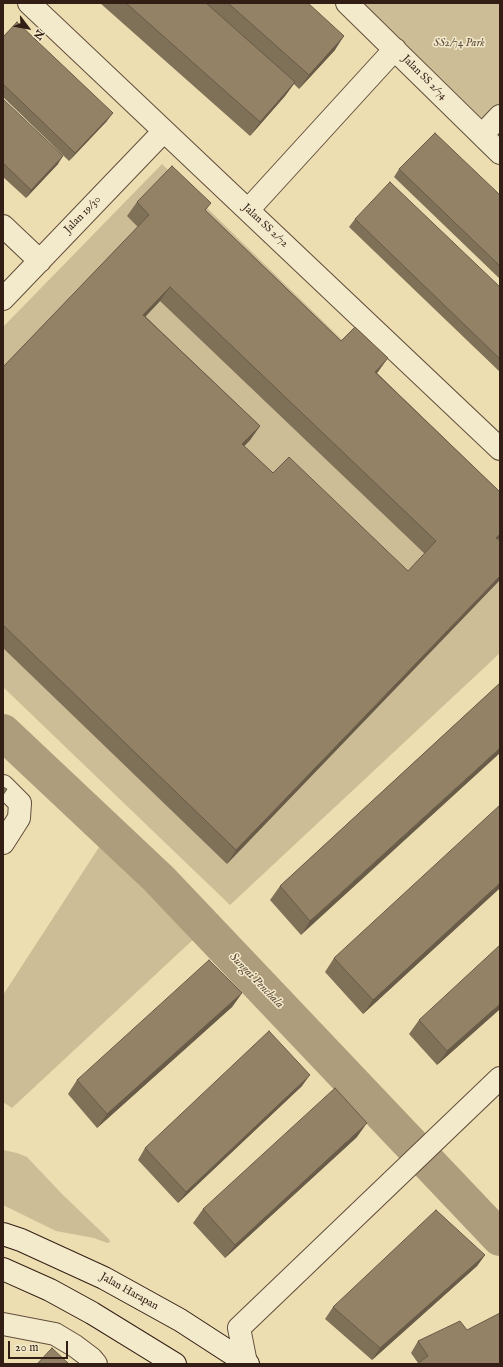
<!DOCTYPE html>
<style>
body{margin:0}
#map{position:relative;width:503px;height:1367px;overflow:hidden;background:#eddeb1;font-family:"IM FELL English",serif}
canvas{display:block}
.frame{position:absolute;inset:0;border:4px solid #331e15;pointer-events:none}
.north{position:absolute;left:8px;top:8px;width:40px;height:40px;-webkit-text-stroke:3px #f3eacc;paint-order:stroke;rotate:122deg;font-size:11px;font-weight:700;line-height:16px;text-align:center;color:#331e15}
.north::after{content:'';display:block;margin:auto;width:14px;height:18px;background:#331e15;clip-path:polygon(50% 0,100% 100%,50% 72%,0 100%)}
.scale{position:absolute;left:8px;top:1341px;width:60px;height:18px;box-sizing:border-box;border:2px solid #331e15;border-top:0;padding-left:5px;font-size:12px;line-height:14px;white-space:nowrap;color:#331e15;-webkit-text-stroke:3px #f3eacc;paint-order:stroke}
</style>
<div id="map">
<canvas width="503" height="1367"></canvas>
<div class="frame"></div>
<div class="north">N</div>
<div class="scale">20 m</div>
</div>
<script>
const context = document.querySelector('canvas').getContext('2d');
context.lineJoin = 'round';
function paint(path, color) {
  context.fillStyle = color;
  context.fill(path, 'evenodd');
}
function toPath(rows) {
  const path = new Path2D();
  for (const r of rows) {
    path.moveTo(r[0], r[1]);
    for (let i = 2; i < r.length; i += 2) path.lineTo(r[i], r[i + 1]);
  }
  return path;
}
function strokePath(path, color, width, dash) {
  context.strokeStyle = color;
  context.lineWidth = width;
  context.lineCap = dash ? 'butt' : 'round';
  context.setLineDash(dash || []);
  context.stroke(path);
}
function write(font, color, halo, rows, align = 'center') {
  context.font = font + ' "IM FELL English",serif';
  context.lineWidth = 3;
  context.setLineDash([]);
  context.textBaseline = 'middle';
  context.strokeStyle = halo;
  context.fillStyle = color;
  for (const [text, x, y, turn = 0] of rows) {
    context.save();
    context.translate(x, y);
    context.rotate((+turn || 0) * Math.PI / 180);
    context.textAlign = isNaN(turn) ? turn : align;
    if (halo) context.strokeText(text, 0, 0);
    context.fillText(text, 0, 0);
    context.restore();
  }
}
paint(toPath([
 [360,3,500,3,500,103,481,123],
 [162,164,500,494,500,653,230,905,3,687,3,327],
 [103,841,197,936,12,1108,3,1102,3,995],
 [3,1150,17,1153,27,1157,62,1194,109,1239,110,1242,107,1243,94,1238,56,1231,3,1205]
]), '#cdbd96');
strokePath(toPath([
 [3,732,159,879,500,1238]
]), '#ae9d7c', 36);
const street = toPath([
 [29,3,500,449],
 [347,3,500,153],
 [482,135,500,116],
 [248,210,395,49],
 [3,226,40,261],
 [3,299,164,131],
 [3,786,20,803,19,818,3,843],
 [3,1324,55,1334,75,1346,91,1358,96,1364],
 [246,1363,239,1328,500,1078]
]);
const secondary = toPath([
 [3,1234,21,1240,104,1278,180,1320,248,1364],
 [3,1269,50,1290,92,1313,175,1364]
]);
strokePath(street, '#624e3c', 24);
strokePath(secondary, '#331e15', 24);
strokePath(street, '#f3eacc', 22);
strokePath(secondary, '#f3eacc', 22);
paint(toPath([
 [100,3,308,3,335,50,299,89,294,84,285,96,250,136],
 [3,37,107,121,69,161,3,97],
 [3,99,58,164,26,198,3,177],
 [399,169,500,195,500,279,394,177],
 [137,202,211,203,205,210,341,341,377,373,500,492,500,537,227,864,3,648,3,367,138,227,127,216],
 [160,301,425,554,408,571,273,473,244,446,250,440,260,426,145,316],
 [355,219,500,287,500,372,349,227],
 [500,683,301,935,270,900,280,886],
 [500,888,363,1014,325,972,334,958],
 [242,993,232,1007,97,1128,68,1094,77,1080],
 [500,1009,437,1065,409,1034,419,1020],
 [302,1086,178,1203,138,1160,145,1148],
 [357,1137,225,1258,193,1223,203,1209],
 [485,1255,477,1266,372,1360,325,1319,333,1307],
 [467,1330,418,1363,411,1353,418,1341]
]), '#7f7058');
paint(toPath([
 [344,36,335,50,299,89,309,75],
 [295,82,285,96,250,136,260,122],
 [113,113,107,121,69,161,75,153],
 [63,156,58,164,26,198,31,190],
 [170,287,160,301,134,329,143,315],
 [388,358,378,372,365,386,375,372],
 [260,426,250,440,233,458,242,444],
 [500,534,500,537,486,552,496,538],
 [500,576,500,580,227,864,236,850],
 [500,748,500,753,301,935,310,921],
 [500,883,500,888,363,1014,373,1000],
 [242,993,232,1007,97,1128,107,1114],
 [500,1004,500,1009,437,1065,447,1051],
 [310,1075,302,1086,178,1203,186,1192],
 [367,1123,357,1137,225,1258,235,1245],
 [485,1255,477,1266,372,1360,380,1348]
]), '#685b47');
const building = toPath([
 [126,3,206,3,295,82,260,122,126,3],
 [228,3,308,3,344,36,309,75,228,3],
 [17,22,113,113,75,153,3,84,3,37,17,22],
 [3,99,63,156,31,190,3,163,3,99],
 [435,133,500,195,500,266,399,169,435,133],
 [172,166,211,203,205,210,341,341,355,327,388,358,375,372,500,492,500,534,496,538,500,541,500,576,236,850,3,625,3,367,149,215,137,202,172,166],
 [170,287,436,541,408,571,289,457,273,473,242,444,260,426,143,315,170,287],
 [390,182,500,287,500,359,355,219,390,182],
 [500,683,500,748,310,921,280,886,500,683],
 [3,787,7,789,3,795,3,787],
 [500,805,500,883,373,1000,334,958,500,805],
 [500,945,500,1004,447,1051,419,1020,500,945],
 [209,960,242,993,107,1114,77,1080,209,960],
 [269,1031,310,1075,186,1192,145,1148,269,1031],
 [335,1088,367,1123,235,1245,203,1209,335,1088],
 [436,1210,485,1255,380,1348,333,1307,436,1210],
 [500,1313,500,1364,417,1364,428,1356,418,1341,460,1321,467,1330,500,1313],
 [52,1348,69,1364,37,1364,52,1348]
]);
paint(building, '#948266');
strokePath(building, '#685b47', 1);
write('italic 11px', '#614e3c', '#f3eacc', [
 ["SS2/74 Park",459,44]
]);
write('11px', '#331e15', '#f3eacc', [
 ["Jalan SS 2/74",424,78,45],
 ["Jalan 19/30",83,215,-46],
 ["Jalan SS 2/72",265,226,43],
 ["Jalan Harapan",129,1292,29]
]);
write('italic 12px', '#5e4a39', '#f3eacc', [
 ["Sungai Penchala",256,981,46]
]);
</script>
